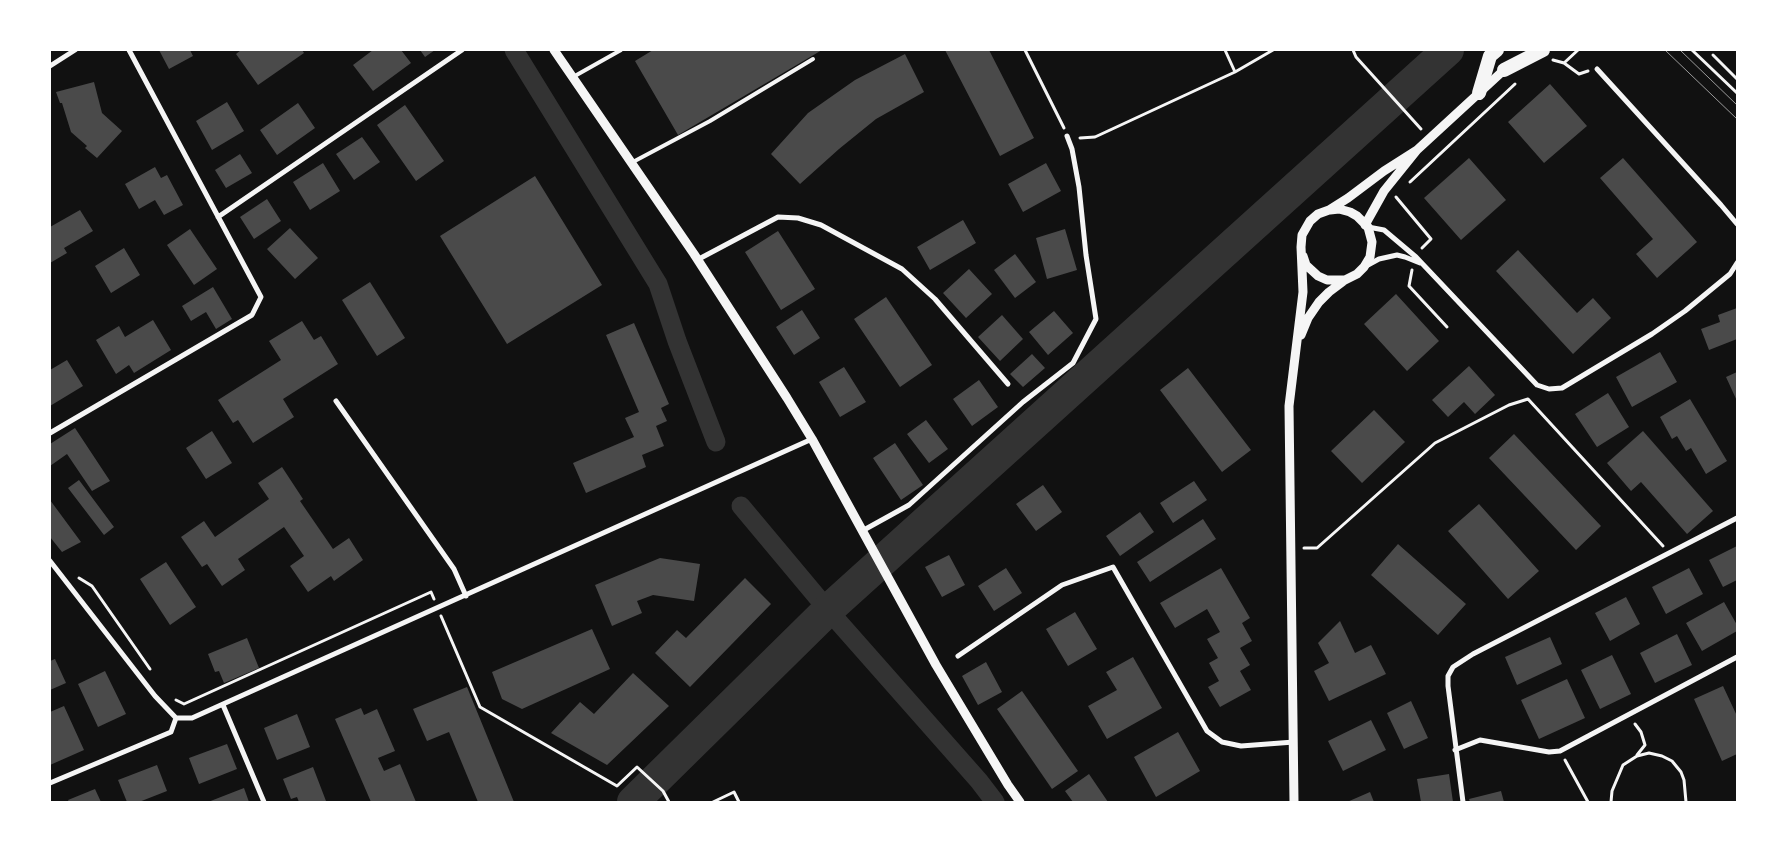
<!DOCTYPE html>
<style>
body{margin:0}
#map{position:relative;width:1787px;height:852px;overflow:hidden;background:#111;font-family:"Golos Text",sans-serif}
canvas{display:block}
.frame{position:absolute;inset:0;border:51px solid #fff;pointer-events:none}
</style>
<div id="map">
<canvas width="1787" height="852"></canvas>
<div class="frame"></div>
</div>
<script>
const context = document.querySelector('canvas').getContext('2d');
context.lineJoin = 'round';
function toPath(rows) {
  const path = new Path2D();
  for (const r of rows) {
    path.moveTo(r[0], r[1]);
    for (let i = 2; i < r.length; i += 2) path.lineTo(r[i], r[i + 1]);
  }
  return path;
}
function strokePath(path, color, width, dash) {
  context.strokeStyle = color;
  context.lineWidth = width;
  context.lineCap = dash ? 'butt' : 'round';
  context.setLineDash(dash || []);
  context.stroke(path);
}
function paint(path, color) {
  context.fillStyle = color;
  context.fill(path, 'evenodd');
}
strokePath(toPath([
 [514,50,658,284,677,341,716,442],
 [741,506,828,610,979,781,995,802]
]), '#333', 19);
strokePath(toPath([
 [633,802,828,610,1448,50]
]), '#333', 32);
paint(toPath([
 [159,50,190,50,193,56,169,69],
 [241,50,302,50,304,53,258,85,236,54],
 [373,50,401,50,411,63,373,91,353,65],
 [420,50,435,50,425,57],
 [653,50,822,50,678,135,635,61],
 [945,50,989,50,1034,138,1000,156],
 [905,54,924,92,876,119,839,149,800,184,771,154,808,113,855,80],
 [94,82,102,113,122,131,97,158,85,148,87,146,71,132,62,103,60,103,56,92],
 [1550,84,1587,126,1544,163,1508,122],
 [227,102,244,131,212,150,196,121],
 [298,103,315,128,277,155,260,130],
 [405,105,444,161,416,181,377,125],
 [362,137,380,162,354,180,336,154],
 [240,154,252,173,226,188,215,170],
 [1469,158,1506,200,1461,240,1424,198],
 [1623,158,1697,242,1657,278,1636,254,1653,239,1600,178],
 [323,163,340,191,310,210,293,182],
 [1046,163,1061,191,1023,212,1008,184],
 [155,167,161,178,167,175,183,205,164,215,155,200,139,209,125,184],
 [535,176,602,285,507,344,440,236],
 [267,199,281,221,254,239,240,217],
 [80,210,93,231,64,248,67,253,50,263,50,227],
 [963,220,976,243,930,270,917,247],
 [290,228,318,258,295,279,267,249],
 [190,229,217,269,194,285,167,245],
 [1065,229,1077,270,1047,279,1036,238],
 [778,231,815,289,781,310,745,252],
 [124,248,140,275,111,293,95,266],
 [1518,250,1577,313,1593,298,1611,318,1573,354,1496,271],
 [1015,254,1036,282,1015,298,994,270],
 [969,269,992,294,966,318,943,293],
 [370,282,405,338,377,356,342,300],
 [213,287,232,319,216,329,206,312,191,321,182,306],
 [1396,294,1439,341,1407,371,1364,324],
 [886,297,932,365,900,387,854,319],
 [1737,308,1737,339,1709,350,1701,329,1720,322,1718,315],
 [802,310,820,338,794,355,776,327],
 [1054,311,1073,333,1048,355,1029,332],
 [1002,315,1023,339,1000,361,978,337],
 [153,320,171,350,134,373,129,365,116,374,96,340,119,326,125,337],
 [302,321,314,340,321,336,338,364,283,399,294,417,253,443,238,420,233,423,218,400,281,360,269,341],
 [634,323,669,404,661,408,667,421,656,426,664,446,642,455,646,467,586,493,573,463,634,437,625,418,639,412,606,335],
 [1660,352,1677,382,1632,407,1616,377],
 [1032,354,1045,368,1023,387,1010,374],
 [67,360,83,386,50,406,50,370],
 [1469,366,1495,395,1475,414,1464,402,1448,417,1432,400],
 [844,367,866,402,840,417,819,382],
 [1188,368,1251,450,1222,472,1160,390],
 [1737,372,1737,401,1726,377],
 [979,380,998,407,972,426,953,399],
 [1608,393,1629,427,1597,447,1575,414],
 [1690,399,1727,461,1706,474,1691,448,1686,451,1677,436,1672,439,1660,417],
 [1374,410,1405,442,1362,483,1331,451],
 [926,420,948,449,929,463,907,434],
 [75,428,110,481,92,491,67,454,50,466,50,444],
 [212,431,232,463,206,479,186,448],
 [1643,431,1713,511,1687,534,1641,482,1631,491,1607,463],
 [1514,434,1601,526,1576,550,1489,458],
 [895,443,923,485,901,500,873,458],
 [282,467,303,499,300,501,333,549,349,538,363,560,334,581,331,576,308,592,290,566,304,556,284,527,238,559,245,570,222,586,207,564,202,567,181,537,204,521,215,537,269,499,258,483],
 [79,480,114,527,104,535,68,488],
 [1194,481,1207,500,1173,523,1160,503],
 [1043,485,1062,512,1036,531,1016,504],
 [50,500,81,542,62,552,50,537],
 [1479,504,1539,571,1508,599,1448,531],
 [1140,512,1154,532,1120,556,1106,536],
 [1203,519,1216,539,1150,582,1137,562],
 [1398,544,1466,604,1438,635,1371,575],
 [1737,546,1737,580,1723,587,1709,560],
 [949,555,965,585,942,597,925,567],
 [660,558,700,564,694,601,653,595,637,601,642,613,612,626,595,585],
 [166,562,196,607,170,625,140,579],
 [1006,568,1022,593,994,611,978,586],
 [1221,568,1250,618,1242,623,1252,641,1240,648,1250,665,1240,671,1251,690,1220,707,1208,687,1219,681,1209,663,1218,658,1207,639,1220,632,1207,609,1175,628,1160,603],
 [1689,568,1703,594,1666,614,1652,587],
 [745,578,771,604,690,687,655,653,677,630,686,638],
 [1626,597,1640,624,1610,641,1595,613],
 [1724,602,1737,625,1737,631,1702,651,1686,623],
 [1075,612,1097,649,1068,666,1046,629],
 [1340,621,1355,653,1371,645,1386,674,1329,701,1314,671,1329,663,1318,643],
 [592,629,610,669,522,709,502,699,492,672],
 [1677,634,1692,665,1655,683,1640,653],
 [1550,637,1562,664,1517,685,1505,657],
 [247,638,259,668,224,683,219,671,215,672,208,654],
 [1612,655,1631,694,1600,709,1581,670],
 [1133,657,1162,708,1107,739,1088,706,1117,690,1106,672],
 [55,659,66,683,50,690,50,661],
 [986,662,1002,692,978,705,962,676],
 [105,671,126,714,98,727,78,684],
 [633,673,669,706,607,765,551,733,580,702,594,714],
 [1567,679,1585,718,1539,739,1521,700],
 [1723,686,1737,716,1737,754,1722,761,1694,699],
 [467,687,514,802,478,802,449,732,427,741,413,709],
 [1022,691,1078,771,1052,789,997,709],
 [1411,701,1428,738,1404,749,1387,713],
 [64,706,84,750,50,765,50,712],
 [361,708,364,715,377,709,395,751,378,758,384,771,400,764,416,802,371,802,335,719],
 [297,714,310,747,277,760,264,728],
 [1371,720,1386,750,1343,771,1328,741],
 [1178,732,1200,771,1156,797,1134,757],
 [227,744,237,769,199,784,189,758],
 [157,765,167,791,139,802,127,802,118,780],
 [313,767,326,801,299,802,297,797,291,799,283,779],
 [1089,774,1108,802,1073,802,1065,791],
 [1449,774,1453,802,1421,802,1417,779],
 [244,788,249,802,208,802],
 [95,789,101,802,69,802,68,800],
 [1501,791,1504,802,1470,802,1469,799],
 [1370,792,1374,802,1347,802]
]), '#4a4a4a');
strokePath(toPath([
 [1025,50,1064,128],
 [1353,50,1356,57,1421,129],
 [1692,50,1737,93],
 [1713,55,1737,79],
 [1553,60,1564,63,1578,50],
 [1564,63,1579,74,1588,71],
 [1235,72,1273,50],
 [1080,138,1095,137,1235,72,1225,50],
 [1410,182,1515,84],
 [1396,197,1431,239,1422,248],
 [1412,270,1409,286,1447,327],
 [1304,548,1317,548,1435,443,1509,405,1528,399,1663,546],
 [79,578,92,586,150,669],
 [441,616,480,707,617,786,637,767,663,791,669,802],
 [176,700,184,704,431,592,434,599],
 [1635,724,1641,732,1645,745,1637,755],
 [1565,760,1588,802],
 [713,802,734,792,739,802],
 [1611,802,1612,791,1623,765,1637,756,1649,753,1662,756,1672,761,1681,772,1684,780,1686,802]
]), '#f5f5f5', 3);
strokePath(toPath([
 [573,77,621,50],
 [631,163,710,121,813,59]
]), '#f5f5f5', 4);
strokePath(toPath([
 [50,66,75,50],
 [1597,69,1721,205,1737,224],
 [218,217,462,50],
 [1368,227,1384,230,1416,257,1537,385,1549,389,1562,388,1652,334,1685,311,1730,274,1737,263],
 [697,260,778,217,798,218,821,225,902,269,935,299,1008,384],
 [1368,265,1379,259,1397,255,1405,257,1420,263],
 [336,401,454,569,466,596],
 [50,433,252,315,261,297,129,50],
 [862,531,909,505,1023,402,1073,363,1096,319,1086,255,1079,187,1072,149,1067,136],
 [50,561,155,696,176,718],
 [958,656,1062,585,1113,567,1207,731,1222,742,1241,746,1294,742],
 [223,705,264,802],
 [176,718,192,718,812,439],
 [1455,750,1480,740,1549,752,1560,751,1737,657],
 [50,783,171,732,176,718],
 [1463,802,1448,686,1448,676,1453,667,1473,654,1737,518]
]), '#f5f5f5', 5);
strokePath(toPath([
 [554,50,694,254,787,398,812,439,936,665,1008,785,1020,802],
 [1365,225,1384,191,1417,150,1504,70],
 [1303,256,1306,265,1318,276,1327,280,1345,280],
 [1301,335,1308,318,1319,302,1329,292,1345,280,1357,274,1364,267,1370,257,1372,242,1368,227,1357,216,1350,212,1339,209,1330,210],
 [1294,802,1289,406,1303,292,1301,247,1302,235,1310,221,1318,214,1329,210,1348,198,1384,171,1417,150]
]), '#f5f5f5', 9);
strokePath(toPath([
 [1504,70,1543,50],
 [1479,93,1490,56,1497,50]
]), '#f5f5f5', 14);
strokePath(toPath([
 [1665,50,1737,119],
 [1680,50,1737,105]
]), '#9a9a9a', 1);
</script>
